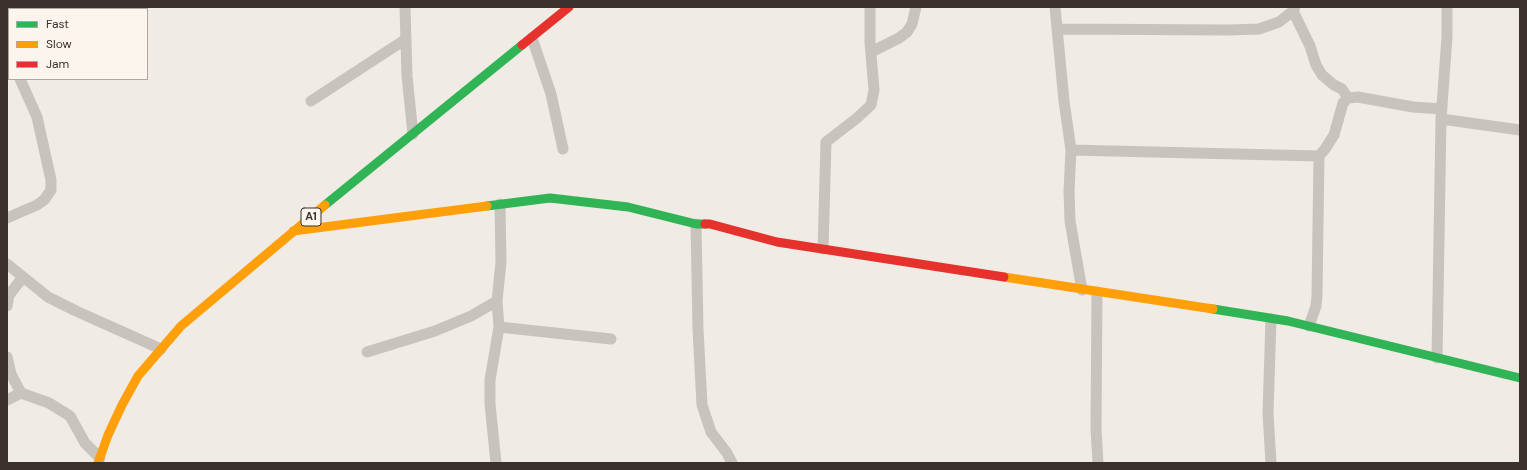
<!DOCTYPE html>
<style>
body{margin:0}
#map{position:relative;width:1527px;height:470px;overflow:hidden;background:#f0ebe5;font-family:"DM Sans",sans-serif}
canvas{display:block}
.frame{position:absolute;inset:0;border:8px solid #3b302b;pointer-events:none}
.legend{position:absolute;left:8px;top:8px;width:140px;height:72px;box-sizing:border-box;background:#fbf5ee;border:1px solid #aea6a0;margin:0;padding:5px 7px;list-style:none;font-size:12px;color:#3b302b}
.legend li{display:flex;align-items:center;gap:8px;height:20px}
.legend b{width:20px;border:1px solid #aea6a0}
</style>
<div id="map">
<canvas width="1527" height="470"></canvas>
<div class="frame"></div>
<ul class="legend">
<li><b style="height:5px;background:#30b455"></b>Fast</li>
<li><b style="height:5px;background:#ff9f0a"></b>Slow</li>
<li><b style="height:5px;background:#e5322d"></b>Jam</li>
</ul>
</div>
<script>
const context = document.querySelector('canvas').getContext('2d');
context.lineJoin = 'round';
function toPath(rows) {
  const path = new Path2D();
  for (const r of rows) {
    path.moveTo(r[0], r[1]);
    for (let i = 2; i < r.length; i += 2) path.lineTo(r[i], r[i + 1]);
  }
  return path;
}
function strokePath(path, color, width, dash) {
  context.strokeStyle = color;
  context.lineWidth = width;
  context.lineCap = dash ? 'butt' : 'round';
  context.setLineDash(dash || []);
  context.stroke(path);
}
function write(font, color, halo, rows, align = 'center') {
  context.font = font + ' "DM Sans",sans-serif';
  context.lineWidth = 3;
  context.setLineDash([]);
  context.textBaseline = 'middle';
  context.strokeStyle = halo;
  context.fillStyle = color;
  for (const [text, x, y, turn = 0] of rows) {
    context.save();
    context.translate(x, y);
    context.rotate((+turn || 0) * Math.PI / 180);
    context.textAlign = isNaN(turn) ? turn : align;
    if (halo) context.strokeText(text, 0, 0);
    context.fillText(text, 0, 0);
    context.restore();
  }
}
strokePath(toPath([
 [405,7,407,76,413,134],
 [1055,7,1064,101,1071,150,1069,191,1070,221,1082,290],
 [1293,11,1310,46,1316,65,1322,75,1334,85,1342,89,1348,98],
 [1058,29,1229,30,1259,29,1279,22,1293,11,1295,7],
 [532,38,551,94,563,149],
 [7,50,9,54],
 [871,52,899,38,907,32,912,24,916,7],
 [311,101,406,39],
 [1441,119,1520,130],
 [1071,150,1319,156,1325,149,1334,135,1343,103,1348,98,1358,97,1413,107,1442,109],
 [7,218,37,205,44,200,51,190,51,180,37,117,20,79],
 [696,224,698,329,702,405,711,432,727,453,732,463],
 [823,249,826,142,857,118,871,105,874,90,870,42,870,7],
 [7,264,48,297,76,311,161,349],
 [1097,292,1096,429,1098,463],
 [7,306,9,295,23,277],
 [1271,319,1268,413,1271,463],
 [1309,326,1316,306,1317,296,1319,156],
 [499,327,611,339],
 [367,352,435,331,471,316,497,301],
 [7,357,11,374,21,393,49,403,70,416,85,443,100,458],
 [1437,358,1441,119,1447,37,1447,7],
 [7,400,21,393],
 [496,463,490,404,490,380,499,327,497,301,501,262,500,204]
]), '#c9c3be', 11);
strokePath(toPath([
 [325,205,522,45],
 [487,206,550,198,628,207,696,224,705,224],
 [1213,309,1288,321,1520,378]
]), '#30b455', 9);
strokePath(toPath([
 [293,231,487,206],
 [1004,277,1213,309],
 [98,463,108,435,122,405,138,376,181,326,325,205]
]), '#ff9f0a', 9);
strokePath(toPath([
 [522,45,569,7],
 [705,224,710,224,777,242,1004,277]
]), '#e5322d', 9);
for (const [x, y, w] of [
 [311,217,20]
]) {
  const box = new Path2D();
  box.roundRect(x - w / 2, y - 9, w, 18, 3);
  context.fillStyle = '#fbf5ee';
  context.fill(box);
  strokePath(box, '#3b302b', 1);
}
write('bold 11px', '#3b302b', null, [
 ["A1",311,217]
]);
</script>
